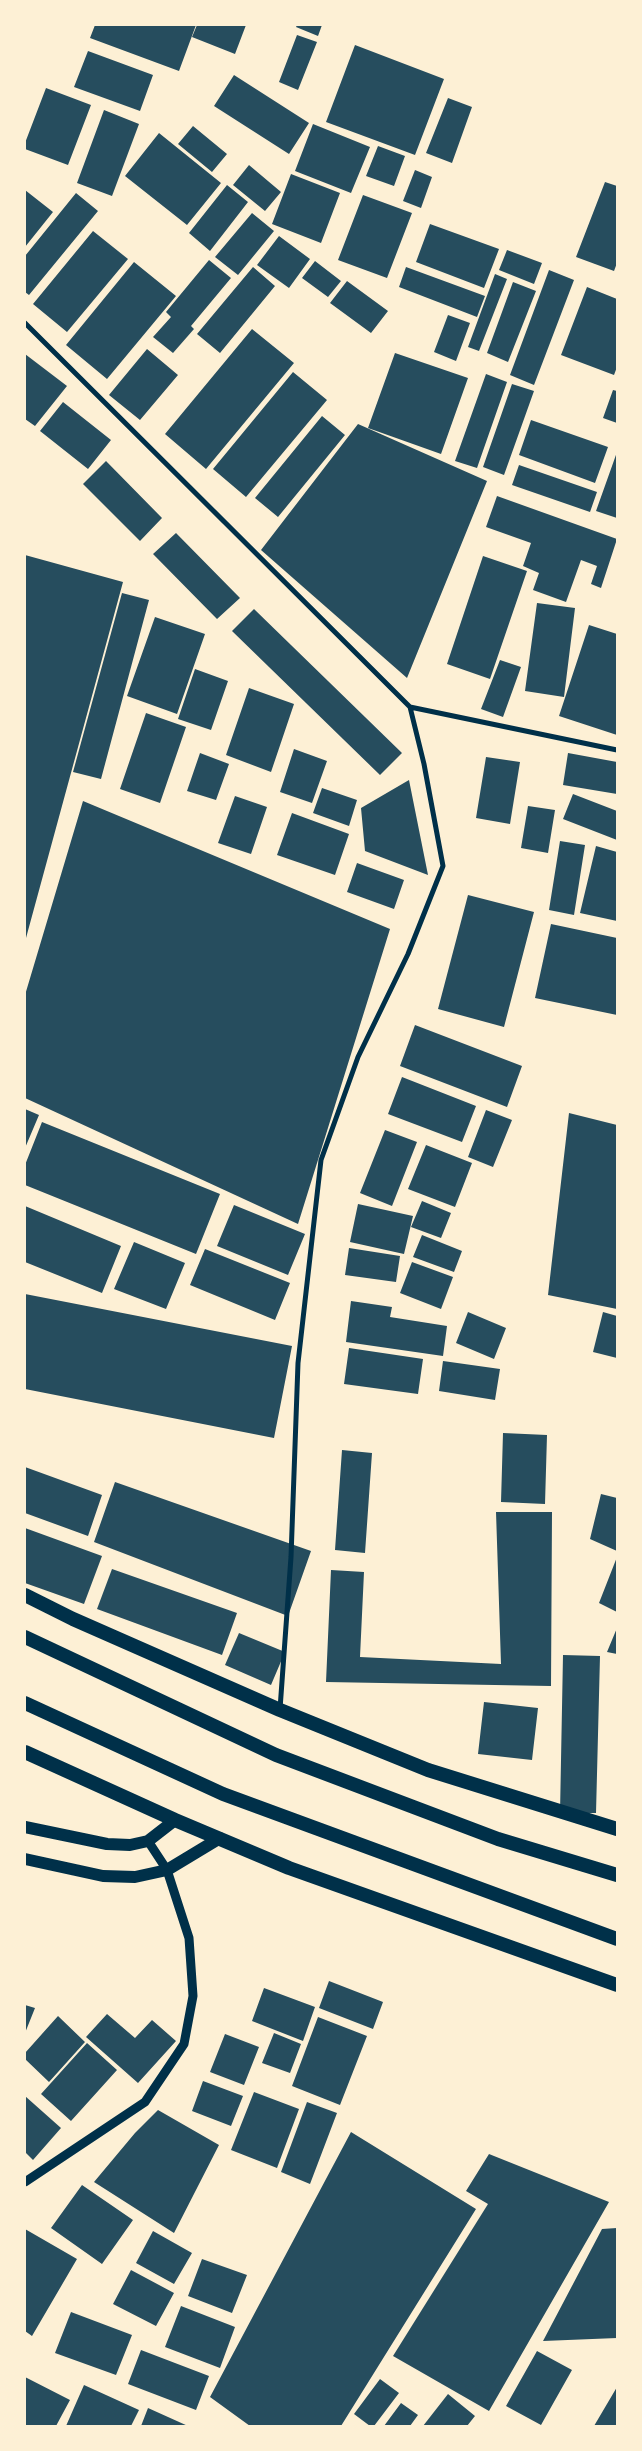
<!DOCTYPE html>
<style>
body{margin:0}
#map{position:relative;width:642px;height:2451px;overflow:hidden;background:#fdf0d5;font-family:"DejaVu Sans",sans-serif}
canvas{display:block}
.frame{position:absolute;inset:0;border:26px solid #fdf0d5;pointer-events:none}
</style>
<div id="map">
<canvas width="642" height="2451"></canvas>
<div class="frame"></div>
</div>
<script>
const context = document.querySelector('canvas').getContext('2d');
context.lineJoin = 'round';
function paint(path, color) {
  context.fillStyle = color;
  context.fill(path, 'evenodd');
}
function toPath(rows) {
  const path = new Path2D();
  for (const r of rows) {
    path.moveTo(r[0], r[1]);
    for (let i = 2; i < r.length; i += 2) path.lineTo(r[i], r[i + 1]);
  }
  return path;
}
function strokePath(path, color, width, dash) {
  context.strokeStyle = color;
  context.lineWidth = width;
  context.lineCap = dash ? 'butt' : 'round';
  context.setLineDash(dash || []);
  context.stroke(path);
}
paint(toPath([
 [95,25,196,25,179,71,90,38],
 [197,25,246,25,235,54,192,37],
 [297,25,322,25,318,36,296,27],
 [297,35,317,42,298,90,279,82],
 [355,45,444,79,415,155,326,122],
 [88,51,153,75,140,111,74,87],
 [234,75,309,123,289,154,214,106],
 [46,88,91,105,68,165,25,149,25,143],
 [448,98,472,107,452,163,426,153],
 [104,110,139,124,112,196,77,183],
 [313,124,370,147,351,193,295,171],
 [193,126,227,154,212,172,178,144],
 [159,133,221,183,187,225,125,176],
 [378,146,405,156,394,186,366,176],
 [249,165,281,192,265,211,233,185],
 [415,170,432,177,421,208,403,201],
 [291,174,340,193,321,243,272,224],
 [605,182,617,186,617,263,614,271,576,257],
 [227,185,248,202,210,251,189,233],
 [25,190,53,212,25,247],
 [76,193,98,211,29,295,25,292,25,256],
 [363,195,412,213,387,278,338,260],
 [252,213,274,231,238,275,215,257],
 [430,224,499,249,484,288,416,262],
 [93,231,128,259,67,332,33,304],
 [279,236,310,259,289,288,257,265],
 [507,250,542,263,534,284,499,270],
 [209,260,231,278,191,326,194,329,173,353,153,337,171,317,166,312],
 [315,261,341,281,328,297,302,278],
 [134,262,176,296,107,379,66,345],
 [253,267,275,286,220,353,197,334],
 [406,267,485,296,477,317,399,287],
 [549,270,574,280,534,385,510,375],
 [495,274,507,279,479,351,468,347],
 [347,281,388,311,371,333,330,303],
 [513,282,536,291,508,362,487,353],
 [587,287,617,299,617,367,614,375,561,355],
 [448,315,470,323,456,361,434,352],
 [252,329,294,363,206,469,165,434],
 [147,349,178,375,140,420,109,395],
 [395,353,468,378,441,454,368,428],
 [25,354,67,386,35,426,25,419],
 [293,372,327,400,246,497,213,469],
 [486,374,507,382,477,468,455,461],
 [512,384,534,391,504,475,483,467],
 [613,390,617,391,617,423,603,418],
 [63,402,111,440,88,469,40,431],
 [322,416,345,435,278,517,255,498],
 [531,420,608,447,595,483,519,455],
 [358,424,487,481,407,678,261,550],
 [617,452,617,518,596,511],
 [106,461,162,518,140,541,83,484],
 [519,465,597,492,590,512,512,485],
 [497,496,617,539,601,588,591,584,597,566,581,560,566,602,533,590,539,573,523,566,531,543,486,527],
 [176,533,240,598,217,619,153,554],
 [25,555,123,582,26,938,25,938],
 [483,556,527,571,490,679,447,664],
 [122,593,149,600,101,779,73,772],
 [537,603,575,608,564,697,525,691],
 [254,609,402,753,380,775,232,631],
 [155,617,205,634,177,714,127,696],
 [589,625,617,634,617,735,559,716],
 [500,660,521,667,503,717,481,709],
 [195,669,228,681,211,730,178,719],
 [249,688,294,704,271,772,226,755],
 [146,713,186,727,160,803,120,789],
 [294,749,327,761,312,803,280,792],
 [200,753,229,764,216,800,187,791],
 [568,753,617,762,617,794,563,785],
 [486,757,520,762,510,824,476,818],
 [409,780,428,875,365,851,361,808],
 [322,788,357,800,349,826,313,813],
 [573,794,617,811,617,840,563,819],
 [235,796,267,807,251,854,218,843],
 [83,801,390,929,298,1224,25,1098,25,995],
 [528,806,555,810,548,853,521,848],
 [292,813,349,834,335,875,277,855],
 [560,841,585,845,574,915,549,910],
 [596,846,617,852,617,921,580,913],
 [357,863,404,880,394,909,347,892],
 [468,895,534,912,504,1027,438,1009],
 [551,924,617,938,617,1015,535,998],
 [415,1025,522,1066,507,1107,400,1066],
 [402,1077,476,1106,462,1142,388,1114],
 [25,1109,39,1115,25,1148],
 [486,1110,512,1120,493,1167,468,1157],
 [569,1113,617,1125,617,1309,548,1295],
 [42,1122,220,1194,196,1254,25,1185,25,1165],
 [385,1130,417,1142,392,1206,360,1193],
 [426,1145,472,1163,455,1207,408,1189],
 [422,1201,451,1213,441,1238,411,1227],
 [358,1204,413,1216,404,1254,350,1242],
 [234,1205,305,1234,288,1275,217,1246],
 [25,1206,121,1246,102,1293,25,1262],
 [422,1235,462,1251,454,1272,413,1257],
 [134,1242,185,1263,166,1309,114,1289],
 [349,1248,400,1256,396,1282,345,1275],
 [205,1249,290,1283,275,1320,190,1285],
 [412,1262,453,1277,441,1309,400,1293],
 [25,1294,292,1346,274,1438,25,1389],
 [351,1301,392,1307,390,1317,447,1326,443,1356,346,1342],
 [468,1312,506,1328,494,1359,456,1343],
 [603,1312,617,1316,617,1358,593,1352],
 [349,1348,423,1359,418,1394,344,1384],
 [443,1361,500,1369,495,1400,439,1391],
 [503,1433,547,1435,545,1504,501,1502],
 [342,1450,372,1453,365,1553,335,1550],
 [25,1467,102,1495,88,1536,25,1513],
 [115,1482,311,1551,288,1616,94,1542],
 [601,1494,617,1498,617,1551,590,1539],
 [496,1512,552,1512,551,1686,326,1682,331,1570,364,1572,360,1657,501,1664],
 [25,1528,102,1556,84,1604,25,1583],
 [617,1557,617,1612,599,1603],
 [112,1569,237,1613,222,1655,97,1609],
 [617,1628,617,1654,607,1652],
 [239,1633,285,1652,271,1685,225,1665],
 [563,1655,600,1656,596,1813,560,1813],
 [484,1702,538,1708,532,1760,478,1754],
 [329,1981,383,2002,373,2029,319,2008],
 [264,1988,315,2007,303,2041,252,2021],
 [25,2005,35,2008,25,2033],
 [107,2014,135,2038,152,2020,176,2041,138,2083,86,2037],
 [58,2016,85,2042,49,2082,25,2059,25,2053],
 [318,2017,367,2036,340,2105,292,2086],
 [274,2033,301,2044,290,2073,262,2063],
 [225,2034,259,2047,244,2085,210,2072],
 [87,2043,117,2070,71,2121,41,2094],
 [203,2081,243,2096,231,2126,192,2111],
 [254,2092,299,2109,277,2168,231,2150],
 [25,2096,61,2128,33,2160,25,2152],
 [307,2102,337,2113,310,2184,281,2172],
 [158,2110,219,2145,174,2233,94,2182,135,2133],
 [351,2132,476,2209,341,2426,250,2426,210,2397],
 [489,2154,609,2202,489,2411,393,2356,488,2204,466,2191],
 [82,2185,133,2220,102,2264,51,2228],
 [617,2228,617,2338,543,2341,602,2229],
 [25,2229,77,2259,32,2336,25,2331],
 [153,2231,192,2253,174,2284,136,2263],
 [202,2259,247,2275,232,2313,188,2296],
 [131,2270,174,2293,156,2326,113,2304],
 [181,2306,235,2327,220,2368,165,2347],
 [71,2312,132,2335,116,2375,55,2353],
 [141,2350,209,2376,196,2410,128,2384],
 [537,2351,572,2370,541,2425,506,2406],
 [25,2377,70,2400,56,2426,25,2426],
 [380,2379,399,2393,374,2426,370,2426,354,2414],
 [84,2385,139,2410,131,2426,66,2426],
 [617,2387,617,2426,594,2426],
 [448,2394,475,2416,467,2426,423,2426],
 [401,2403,418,2415,410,2426,384,2426],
 [148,2408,188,2426,141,2426]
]), '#264d5e');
strokePath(toPath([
 [25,323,410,707,424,764,443,866,408,954,358,1057,321,1160,298,1363,291,1557,280,1709],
 [410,707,617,750]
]), '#003049', 5);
strokePath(toPath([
 [25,2182,145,2102,184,2044,193,1996,189,1938,167,1870,148,1841]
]), '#003049', 9);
strokePath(toPath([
 [25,1827,107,1844,130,1845,148,1841,175,1820],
 [25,1859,103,1876,135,1877,167,1870,220,1838]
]), '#003049', 12);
strokePath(toPath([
 [25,1595,73,1619,280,1710,428,1770,617,1829],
 [25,1637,276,1755,498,1839,617,1875],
 [25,1703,223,1794,617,1939],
 [25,1752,175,1820,289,1868,617,1985]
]), '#003049', 14);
</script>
